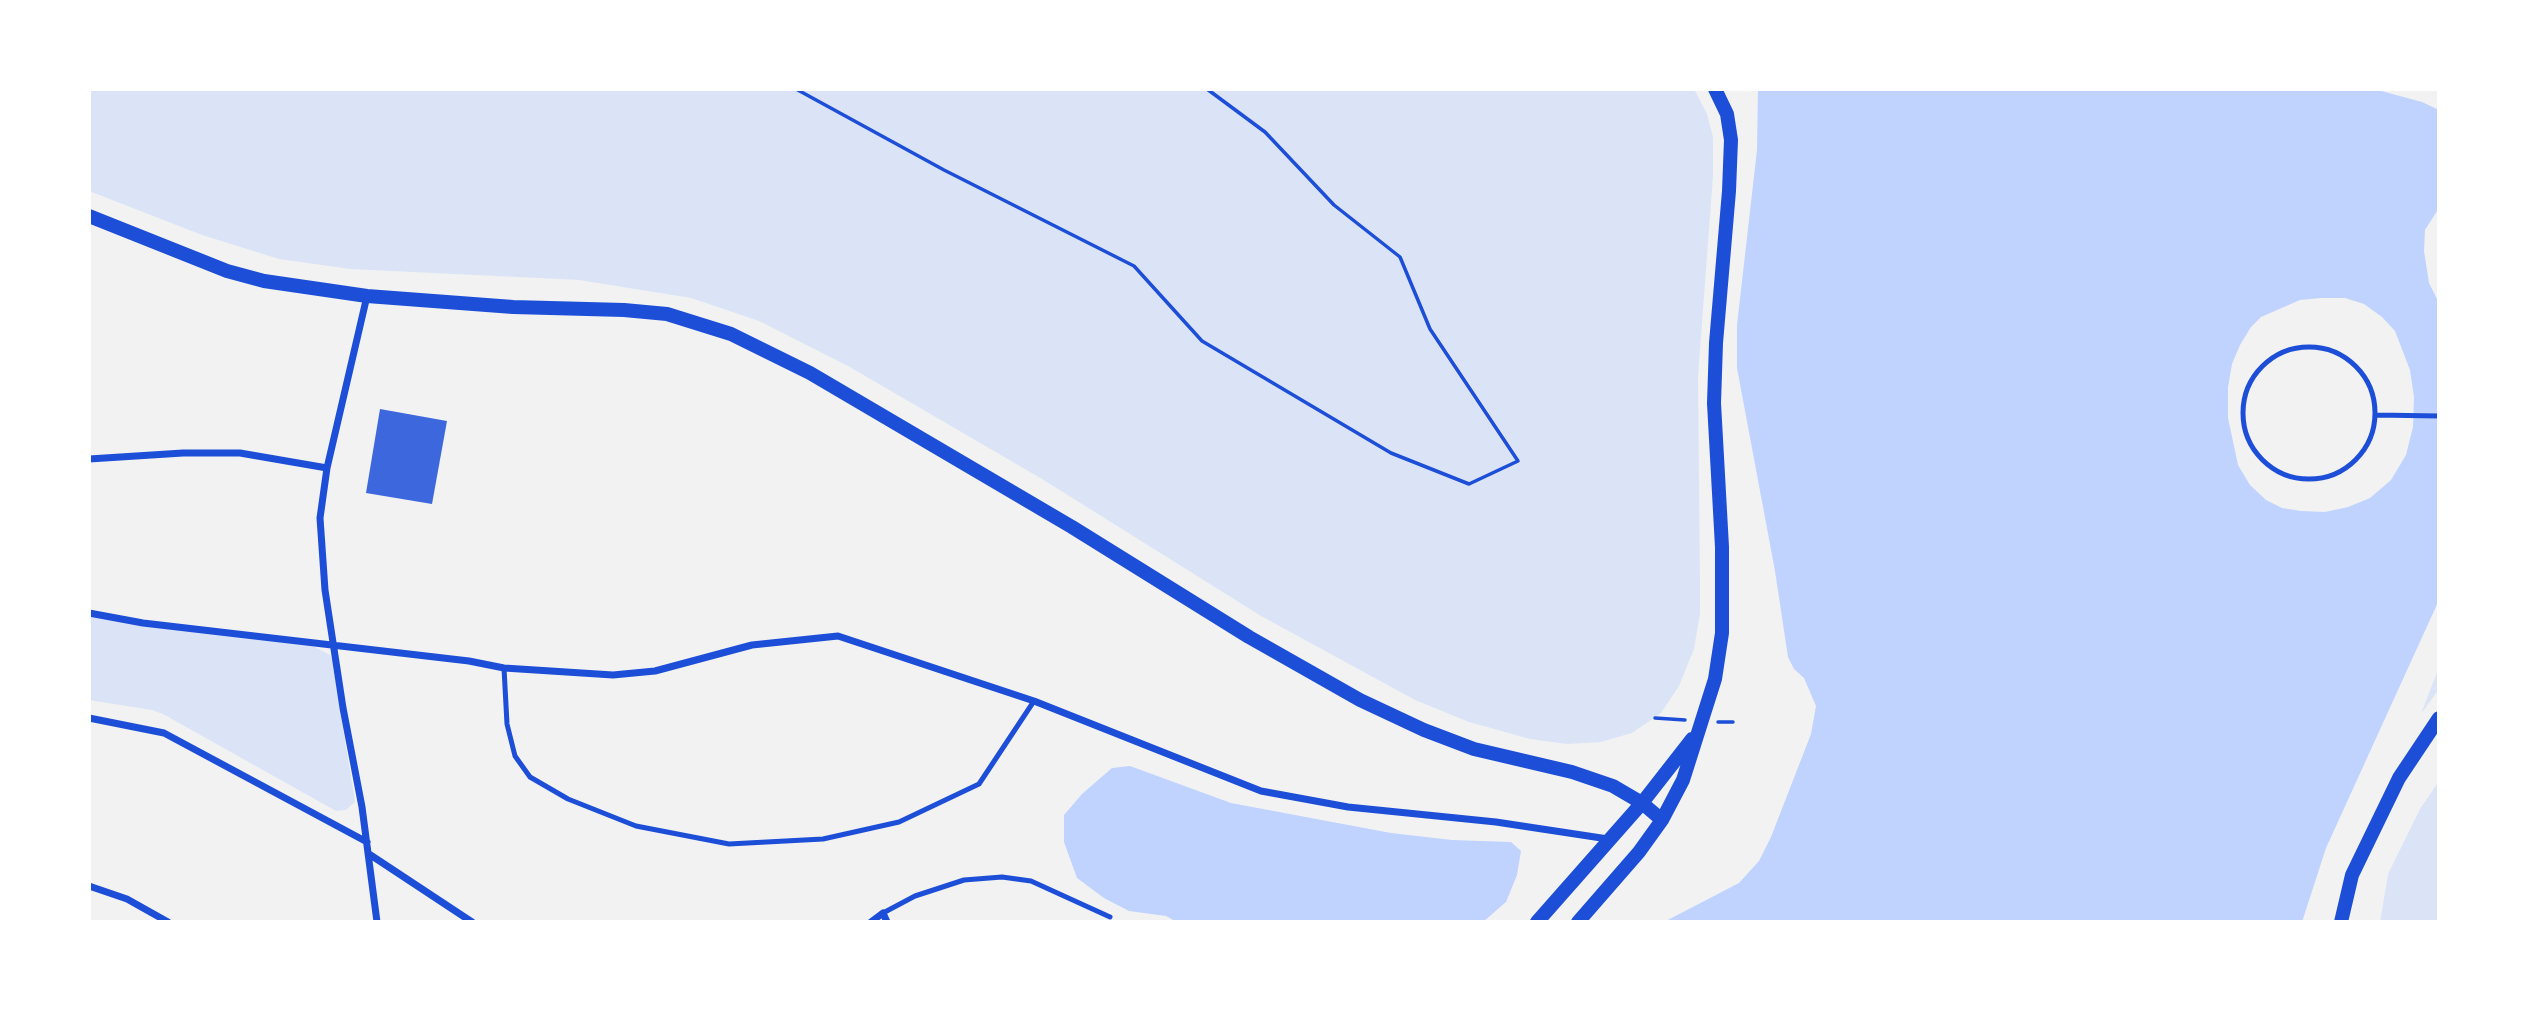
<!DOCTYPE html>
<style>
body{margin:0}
#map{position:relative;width:2528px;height:1011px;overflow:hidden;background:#f2f2f2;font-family:Spectral,serif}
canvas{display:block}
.frame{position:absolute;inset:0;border:91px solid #fff;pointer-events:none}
</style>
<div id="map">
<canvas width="2528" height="1011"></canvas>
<div class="frame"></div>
</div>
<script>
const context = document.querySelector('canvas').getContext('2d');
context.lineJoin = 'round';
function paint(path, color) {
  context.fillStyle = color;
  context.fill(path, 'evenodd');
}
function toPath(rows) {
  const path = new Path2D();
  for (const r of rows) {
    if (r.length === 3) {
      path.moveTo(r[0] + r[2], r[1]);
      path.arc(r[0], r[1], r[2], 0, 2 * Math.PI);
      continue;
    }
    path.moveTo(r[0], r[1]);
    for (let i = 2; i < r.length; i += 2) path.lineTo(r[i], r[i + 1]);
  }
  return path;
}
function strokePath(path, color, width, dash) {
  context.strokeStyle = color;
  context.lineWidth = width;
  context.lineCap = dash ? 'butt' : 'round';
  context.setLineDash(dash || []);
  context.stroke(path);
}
paint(toPath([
 [89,89,1694,89,1707,114,1713,137,1713,176,1698,376,1700,580,1700,614,1694,649,1679,686,1661,713,1632,733,1601,742,1567,744,1530,739,1469,722,1415,700,1261,616,1042,479,848,366,759,321,691,298,579,280,350,269,279,259,202,235,89,191],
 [89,616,315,647,330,655,332,660,355,802,346,810,336,811,163,714,152,710,89,700],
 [2439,667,2439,689,2421,714],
 [2439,781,2439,922,2380,922,2388,874,2420,809]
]), '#dbe4f7');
paint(toPath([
 [1758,89,2374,89,2422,102,2439,110,2439,208,2425,230,2424,251,2429,283,2439,303,2439,600,2326,848,2302,922,1664,922,1739,883,1759,861,1771,837,1811,734,1816,706,1804,678,1794,669,1788,657,1775,571,1737,368,1737,325,1757,150],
 [2321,298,2345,298,2364,304,2382,317,2395,331,2410,370,2414,397,2413,427,2406,455,2391,480,2370,498,2348,507,2325,512,2301,511,2282,508,2266,500,2250,485,2238,465,2228,418,2228,387,2232,364,2240,345,2251,327,2261,317,2300,300],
 [1130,766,1231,803,1391,833,1452,840,1511,842,1521,851,1517,875,1506,902,1483,922,1177,922,1166,916,1129,911,1104,898,1077,878,1064,842,1064,815,1082,794,1112,768]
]), '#bfd3fe');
paint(toPath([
 [380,409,447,421,432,504,366,493]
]), '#3d67dc');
strokePath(toPath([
 [796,89,944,170,1134,266,1202,341,1391,453,1469,484,1518,461,1430,329,1400,257,1334,205,1265,132,1207,89],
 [1655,718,1685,720],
 [1718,722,1733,722]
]), '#1d4ed8', 3.5);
strokePath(toPath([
 [2309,413,66],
 [2376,415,2439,416],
 [504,668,507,724,515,756,530,777,568,799,636,826,729,844,823,839,899,822,979,784,1034,701],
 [883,913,915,896,964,880,1002,877,1031,881,1110,917]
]), '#1d4ed8', 5);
strokePath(toPath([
 [367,296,327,468,320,518,325,590,343,708,362,807,377,922],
 [89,459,183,453,240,453,327,468],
 [89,613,143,623,469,661,504,668,613,675,655,671,752,645,838,636,1034,701,1261,791,1348,807,1496,822,1608,839],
 [89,718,164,733,367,842],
 [369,854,472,922],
 [89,886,127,899,168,922],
 [871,922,883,913,887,922]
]), '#1d4ed8', 7);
strokePath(toPath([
 [89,216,227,271,264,281,367,296,513,307,624,310,667,314,731,334,810,373,1072,527,1249,637,1360,700,1424,730,1474,749,1572,772,1613,786,1642,803,1662,820],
 [1537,922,1642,803,1692,739],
 [1578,922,1639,852,1662,820,1683,780,1715,679,1722,633,1722,547,1714,403,1716,343,1729,191,1731,140,1727,114,1715,89],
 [2341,922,2352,875,2399,778,2439,718]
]), '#1d4ed8', 14);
</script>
